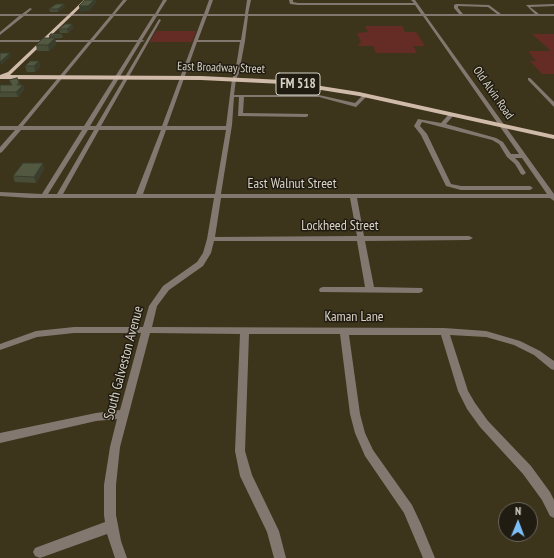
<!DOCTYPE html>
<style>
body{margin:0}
#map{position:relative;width:554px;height:558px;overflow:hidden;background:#3d341c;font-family:"PT Sans Narrow",sans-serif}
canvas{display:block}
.north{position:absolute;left:498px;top:502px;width:40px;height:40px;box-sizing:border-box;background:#201c12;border:1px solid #6a655a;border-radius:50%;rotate:1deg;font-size:11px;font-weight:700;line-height:16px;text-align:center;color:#d8d3c5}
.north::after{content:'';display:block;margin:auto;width:14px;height:18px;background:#7cbef9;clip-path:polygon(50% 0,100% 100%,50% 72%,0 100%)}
</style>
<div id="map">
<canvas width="554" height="558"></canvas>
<div class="north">N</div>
</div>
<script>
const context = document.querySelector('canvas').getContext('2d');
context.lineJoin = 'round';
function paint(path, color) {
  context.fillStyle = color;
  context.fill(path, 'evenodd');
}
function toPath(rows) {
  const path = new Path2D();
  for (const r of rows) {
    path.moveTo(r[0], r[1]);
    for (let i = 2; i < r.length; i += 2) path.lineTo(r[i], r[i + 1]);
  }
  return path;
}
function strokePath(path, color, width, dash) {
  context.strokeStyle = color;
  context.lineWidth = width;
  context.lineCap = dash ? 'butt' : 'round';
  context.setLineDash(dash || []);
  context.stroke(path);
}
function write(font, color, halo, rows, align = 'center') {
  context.font = font + ' "PT Sans Narrow",sans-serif';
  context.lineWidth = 3;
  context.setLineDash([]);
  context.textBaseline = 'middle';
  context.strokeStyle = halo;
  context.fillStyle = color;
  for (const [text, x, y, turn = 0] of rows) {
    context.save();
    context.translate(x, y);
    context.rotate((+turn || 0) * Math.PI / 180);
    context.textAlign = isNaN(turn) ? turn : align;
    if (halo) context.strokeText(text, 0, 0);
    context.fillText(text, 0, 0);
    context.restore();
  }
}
paint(toPath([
 [365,26,402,26,405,32,416,32,425,46,413,46,417,53,376,53,373,46,359,46,358,44,361,43,357,33,368,32],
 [156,31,196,31,192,42,150,42],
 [532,34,554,34,554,74,542,74,530,61,536,61,528,51,551,51]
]), '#652c26');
paint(toPath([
 [123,0,127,0,115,14,155,14,163,0,167,0,158,14,204,14,209,0,213,0,208,14,245,14,247,0,251,0,248,14,421,14,415,5,298,5,290,4,289,0,293,0,293,2,298,3,414,3,411,0,415,0,425,14,459,14,454,8,454,5,456,4,489,5,501,14,535,14,526,5,554,4,554,6,530,7,539,14,554,14,554,16,426,16,554,194,554,201,550,198,357,198,364,236,469,236,473,238,469,240,365,241,374,287,422,288,423,290,422,292,419,293,320,292,319,290,320,288,323,287,365,287,357,241,214,241,211,253,203,266,169,290,157,306,152,327,444,328,486,331,520,341,540,351,554,361,554,370,551,369,534,355,514,345,486,337,450,335,468,391,475,403,488,421,531,466,550,492,554,500,554,518,550,516,542,500,523,474,480,427,467,409,458,391,441,335,349,335,360,414,365,433,373,450,412,505,421,524,435,558,423,558,404,513,365,456,355,433,350,414,340,334,249,334,245,451,252,475,279,531,286,558,274,558,267,532,240,476,235,451,240,334,150,333,120,447,116,485,116,515,121,541,127,558,115,558,107,534,40,558,35,556,33,552,35,548,105,522,104,515,104,485,110,447,117,419,96,421,0,443,0,433,96,413,120,410,141,333,74,333,37,337,0,350,0,344,36,331,74,327,143,327,149,306,163,286,197,262,203,253,207,239,214,198,30,198,0,196,0,192,42,194,82,130,21,130,2,152,0,153,0,147,15,130,0,130,0,126,18,126,88,42,0,42,0,40,90,40,110,16,24,16,0,35,0,32,19,16,0,16,0,14,22,14,30,8,32,9,26,14,112,14,123,0],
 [458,6,488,7,497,14,463,14,458,8,458,6],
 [114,16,153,16,138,40,94,40,114,16],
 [157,16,203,16,162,126,101,126,161,20,159,19,96,126,90,126,141,42,145,41,142,40,157,16],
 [207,16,245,16,241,40,198,40,207,16],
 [248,16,423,16,519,154,511,154,503,142,496,138,446,124,454,115,454,113,450,113,441,123,418,119,414,126,421,135,446,186,461,190,530,190,533,188,530,186,461,186,451,184,427,134,420,126,422,122,492,140,499,144,507,157,515,164,521,174,523,175,526,173,519,162,515,158,522,158,547,194,221,194,232,125,234,97,239,97,238,116,306,117,308,116,308,114,243,113,244,97,319,97,356,107,368,95,364,94,355,103,319,95,234,95,236,79,239,73,245,41,248,16],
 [92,42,137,42,84,126,23,126,92,42],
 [197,42,240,42,235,73,232,79,226,126,167,126,197,42],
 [88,130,94,130,57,194,48,194,88,130],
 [99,130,161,130,136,194,63,194,99,130],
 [166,130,226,130,215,194,143,194,166,130],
 [221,198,350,198,357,236,215,237,221,198],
 [530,78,554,102,554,107,528,80,528,78,530,78]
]), '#837870');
paint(toPath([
 [84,0,88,0,10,75,201,76,283,80,359,92,554,135,554,139,359,96,283,84,201,80,0,79,0,75,8,72,84,0]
]), '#d0bbaa');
paint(toPath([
 [65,7,58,12,50,12,49,9],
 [72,24,73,28,68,33,60,33,59,29],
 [62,34,63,37,61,38,55,38,56,44,49,51,37,51,36,45,50,38,49,36],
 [39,61,40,67,35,72,27,72,25,66],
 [9,80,19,82,20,85,23,85,24,90,18,97,0,97,0,85,11,85],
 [43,163,44,169,36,183,15,182,13,176]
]), '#474d37');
paint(toPath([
 [94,0,96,0,96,3,89,11,80,12,79,6],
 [64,4,65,7,58,12,58,9],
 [72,24,73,28,68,33,67,29],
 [55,38,56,44,49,51,48,45],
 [10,53,11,56,1,65,0,62],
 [39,61,40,67,35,72,34,66],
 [23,85,24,90,18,97,16,92],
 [43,163,44,169,36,183,34,177]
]), '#393e2d');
const building = toPath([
 [85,0,94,0,88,6,79,6,85,0],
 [56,4,64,4,58,9,49,9,56,4],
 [65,24,72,24,67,29,59,29,65,24],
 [51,34,62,34,60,36,49,36,51,34],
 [43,38,55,38,48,45,36,45,43,38],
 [0,53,10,53,0,62,0,53],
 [30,61,39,61,34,66,25,66,30,61],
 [17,78,19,82,17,85,23,85,16,92,0,92,0,85,12,85,9,80,17,78],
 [23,163,43,163,34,177,13,176,23,163]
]);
paint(building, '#525940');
strokePath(building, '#393e2d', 1);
write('12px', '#d8d3c5', '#201c12', [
 ["East Broadway Street",221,68,2],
 ["Old Alvin Road",493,93,55]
]);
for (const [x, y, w] of [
 [298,84,44]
]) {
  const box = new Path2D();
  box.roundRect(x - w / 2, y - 11, w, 22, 3);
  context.fillStyle = '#201c12';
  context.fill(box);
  strokePath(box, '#d8d3c5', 1);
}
write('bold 13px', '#d8d3c5', null, [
 ["FM 518",298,84]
]);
write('14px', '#d8d3c5', '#201c12', [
 ["East Walnut Street",292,184],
 ["Lockheed Street",340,226],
 ["Kaman Lane",354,317],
 ["South Galveston Avenue",124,363,-75]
]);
</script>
